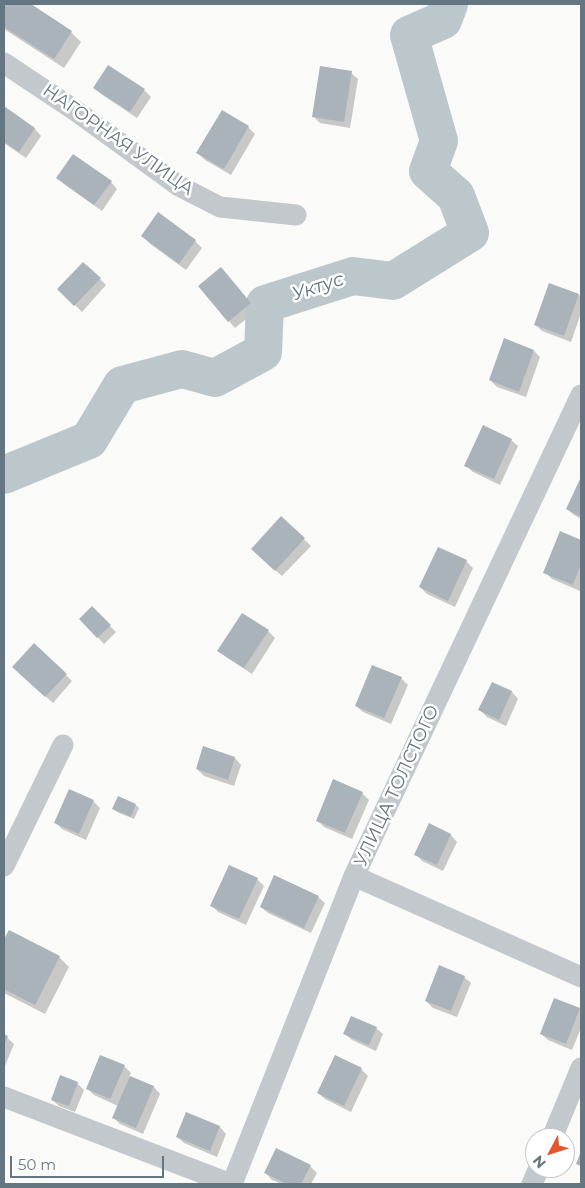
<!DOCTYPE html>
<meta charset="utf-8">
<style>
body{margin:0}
#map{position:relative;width:585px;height:1188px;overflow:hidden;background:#fafaf8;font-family:Montserrat,sans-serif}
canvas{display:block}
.frame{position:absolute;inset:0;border:5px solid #657683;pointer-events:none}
.north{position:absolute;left:525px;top:1128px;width:50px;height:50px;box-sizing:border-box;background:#fff;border:1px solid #c1c8cd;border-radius:50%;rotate:230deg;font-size:14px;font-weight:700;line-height:20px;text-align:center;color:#657683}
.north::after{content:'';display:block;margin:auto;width:18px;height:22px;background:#e4572e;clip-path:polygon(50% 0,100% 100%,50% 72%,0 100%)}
.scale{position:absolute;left:10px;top:1156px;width:154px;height:22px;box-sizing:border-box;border:2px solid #657683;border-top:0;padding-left:6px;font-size:15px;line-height:18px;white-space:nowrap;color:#657683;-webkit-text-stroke:4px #fff;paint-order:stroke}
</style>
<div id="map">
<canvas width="585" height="1188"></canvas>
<div class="frame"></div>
<div class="north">N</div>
<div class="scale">50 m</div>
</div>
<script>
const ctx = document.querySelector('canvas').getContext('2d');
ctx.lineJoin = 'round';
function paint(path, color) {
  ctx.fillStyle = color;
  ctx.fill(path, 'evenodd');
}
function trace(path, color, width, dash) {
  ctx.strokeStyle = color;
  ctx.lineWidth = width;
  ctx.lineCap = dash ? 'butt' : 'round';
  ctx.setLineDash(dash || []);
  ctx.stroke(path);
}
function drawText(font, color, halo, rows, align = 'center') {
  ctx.font = font + ' Montserrat,sans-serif';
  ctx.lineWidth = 5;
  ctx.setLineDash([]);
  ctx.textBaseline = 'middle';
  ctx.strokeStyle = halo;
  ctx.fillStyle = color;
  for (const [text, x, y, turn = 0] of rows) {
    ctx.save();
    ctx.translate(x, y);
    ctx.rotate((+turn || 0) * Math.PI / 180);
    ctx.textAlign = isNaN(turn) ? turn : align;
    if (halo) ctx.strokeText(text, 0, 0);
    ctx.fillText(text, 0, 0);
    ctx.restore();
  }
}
paint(new Path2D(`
 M4,4H29L71,32L81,42L64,68L4,29Z
 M351,73L358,79L350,128L320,123L314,117Z
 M94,88L144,90L151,97L137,118L101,94Z
 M4,108L35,129L41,136L26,158L4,143Z
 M248,127L255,134L231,175L205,160L198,153Z
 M58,178L111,182L117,189L102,211L64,184Z
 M158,214L195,241L202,248L186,270L149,243L143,236Z
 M227,276L256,311L235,328L229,321Z
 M100,279L106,285L82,312L59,289Z
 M579,295L581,297V313L571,342L542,331L535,324Z
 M534,351L540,357L526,397L497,387L490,380Z
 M511,440L518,446L500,485L473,472L466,466Z
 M581,480V519L574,515L567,509Z
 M282,518L311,546L282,576L259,556Z
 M560,533L581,541L580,591L552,579L545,572Z
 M466,561L473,568L455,607L427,594L420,587Z
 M92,608L116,632L104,644L80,619Z
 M268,631L275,638L252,674L226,657L219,650Z
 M20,674L66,675L72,681L53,703Z
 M401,678L408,685L391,724L363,712L356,706Z
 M492,684L512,692L518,699L506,726L487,717L480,710Z
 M235,758L241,765L234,786L204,776L197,769Z
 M362,793L369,800L352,839L324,827L317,820Z
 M93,801L100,808L86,840L62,829L56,823Z
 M136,805L139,808L134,819L117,812L114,809Z
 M429,825L451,835L457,842L443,871L422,861L416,854Z
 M229,866L257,879L264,886L246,925L218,912L211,905Z
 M318,897L325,903L311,933L268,913L261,907Z
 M9,931L59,957L69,967L45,1014L4,993V942Z
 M464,977L471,983L457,1017L433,1008L426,1001Z
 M579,1009L581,1011V1028L572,1050L548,1040L541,1034Z
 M376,1028L383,1034L376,1051L352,1040L345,1034Z
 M4,1035L14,1044L5,1066H4Z
 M124,1066L131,1073L129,1077L154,1087L160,1094L143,1134L120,1124L113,1117L118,1106L94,1095L87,1088Z
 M361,1069L368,1076L351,1112L325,1099L318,1093Z
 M77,1083L84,1090L75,1112L59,1106L52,1100Z
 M187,1114L220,1127L226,1134L217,1157L184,1143L177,1137Z
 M310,1166L317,1173L311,1184H282L272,1180L266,1173Z`), '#0003');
trace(new Path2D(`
 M4,475L89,440L122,385L182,369L215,378L263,352L265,304L353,276L393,281L470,233L456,196L428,171L439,141L409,35L443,20L449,4`), '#bbc7cb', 38);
paint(new Path2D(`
 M4,4H31L72,31L54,59L4,27Z
 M108,65L145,89L130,112L93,88Z
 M320,66L352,71L344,122L312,117Z
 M4,106L35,128L19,152L4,142Z
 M222,110L249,126L224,169L196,153Z
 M73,154L112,181L94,205L56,178Z
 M158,212L196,240L179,264L141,236Z
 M83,262L101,278L74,306L57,289Z
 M221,267L251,303L228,322L198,286Z
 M549,283L579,294L564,336L534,325Z
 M504,338L534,350L519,392L489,380Z
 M483,425L512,439L494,479L464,466Z
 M581,477V517L566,509Z
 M281,516L305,538L275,571L251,549Z
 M560,531L581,540V564L573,585L543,573Z
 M438,547L467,560L448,601L419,587Z
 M92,606L111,625L97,638L79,619Z
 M242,613L269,630L244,668L217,651Z
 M34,643L67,674L45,697L12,667Z
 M372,665L402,677L384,718L355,706Z
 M492,682L512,691L499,720L478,710Z
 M203,746L235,757L228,780L196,769Z
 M333,779L363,792L345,833L316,821Z
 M69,789L94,800L79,834L54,823Z
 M118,796L136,804L131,817L112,809Z
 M429,823L451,834L437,865L414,855Z
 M229,865L258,878L239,919L210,906Z
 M274,875L319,896L304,928L260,907Z
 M9,930L60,956L35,1005L4,989V939Z
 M439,965L465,976L451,1011L425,1001Z
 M554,998L580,1008L566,1044L540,1034Z
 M351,1016L377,1027L369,1045L343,1034Z
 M4,1034L8,1036L4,1046Z
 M100,1055L125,1065L110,1099L86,1089Z
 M335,1055L362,1068L344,1106L317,1093Z
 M60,1075L78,1082L69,1106L51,1100Z
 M130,1076L154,1086L136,1128L112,1118Z
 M186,1112L220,1126L210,1151L176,1137Z
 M276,1148L311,1165L301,1184H287L264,1173Z
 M581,1151V1166L576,1164Z`), '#aab3b9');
trace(new Path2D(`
 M4,63L76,111L179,186L220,207L296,215
 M4,866L63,745
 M354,876L581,977
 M4,1097L231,1184
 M552,1138L581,1068
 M232,1184L354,876L581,395
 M532,1184L539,1168`), '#c3c8cc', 21);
drawText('18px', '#657683', '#fff', [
 ["НАГОРНАЯ УЛИЦА",118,140,35],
 ["УЛИЦА ТОЛСТОГО",397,786,-65]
]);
drawText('italic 19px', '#60757c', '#fff', [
 ["Уктус",318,287,-18]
]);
</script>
